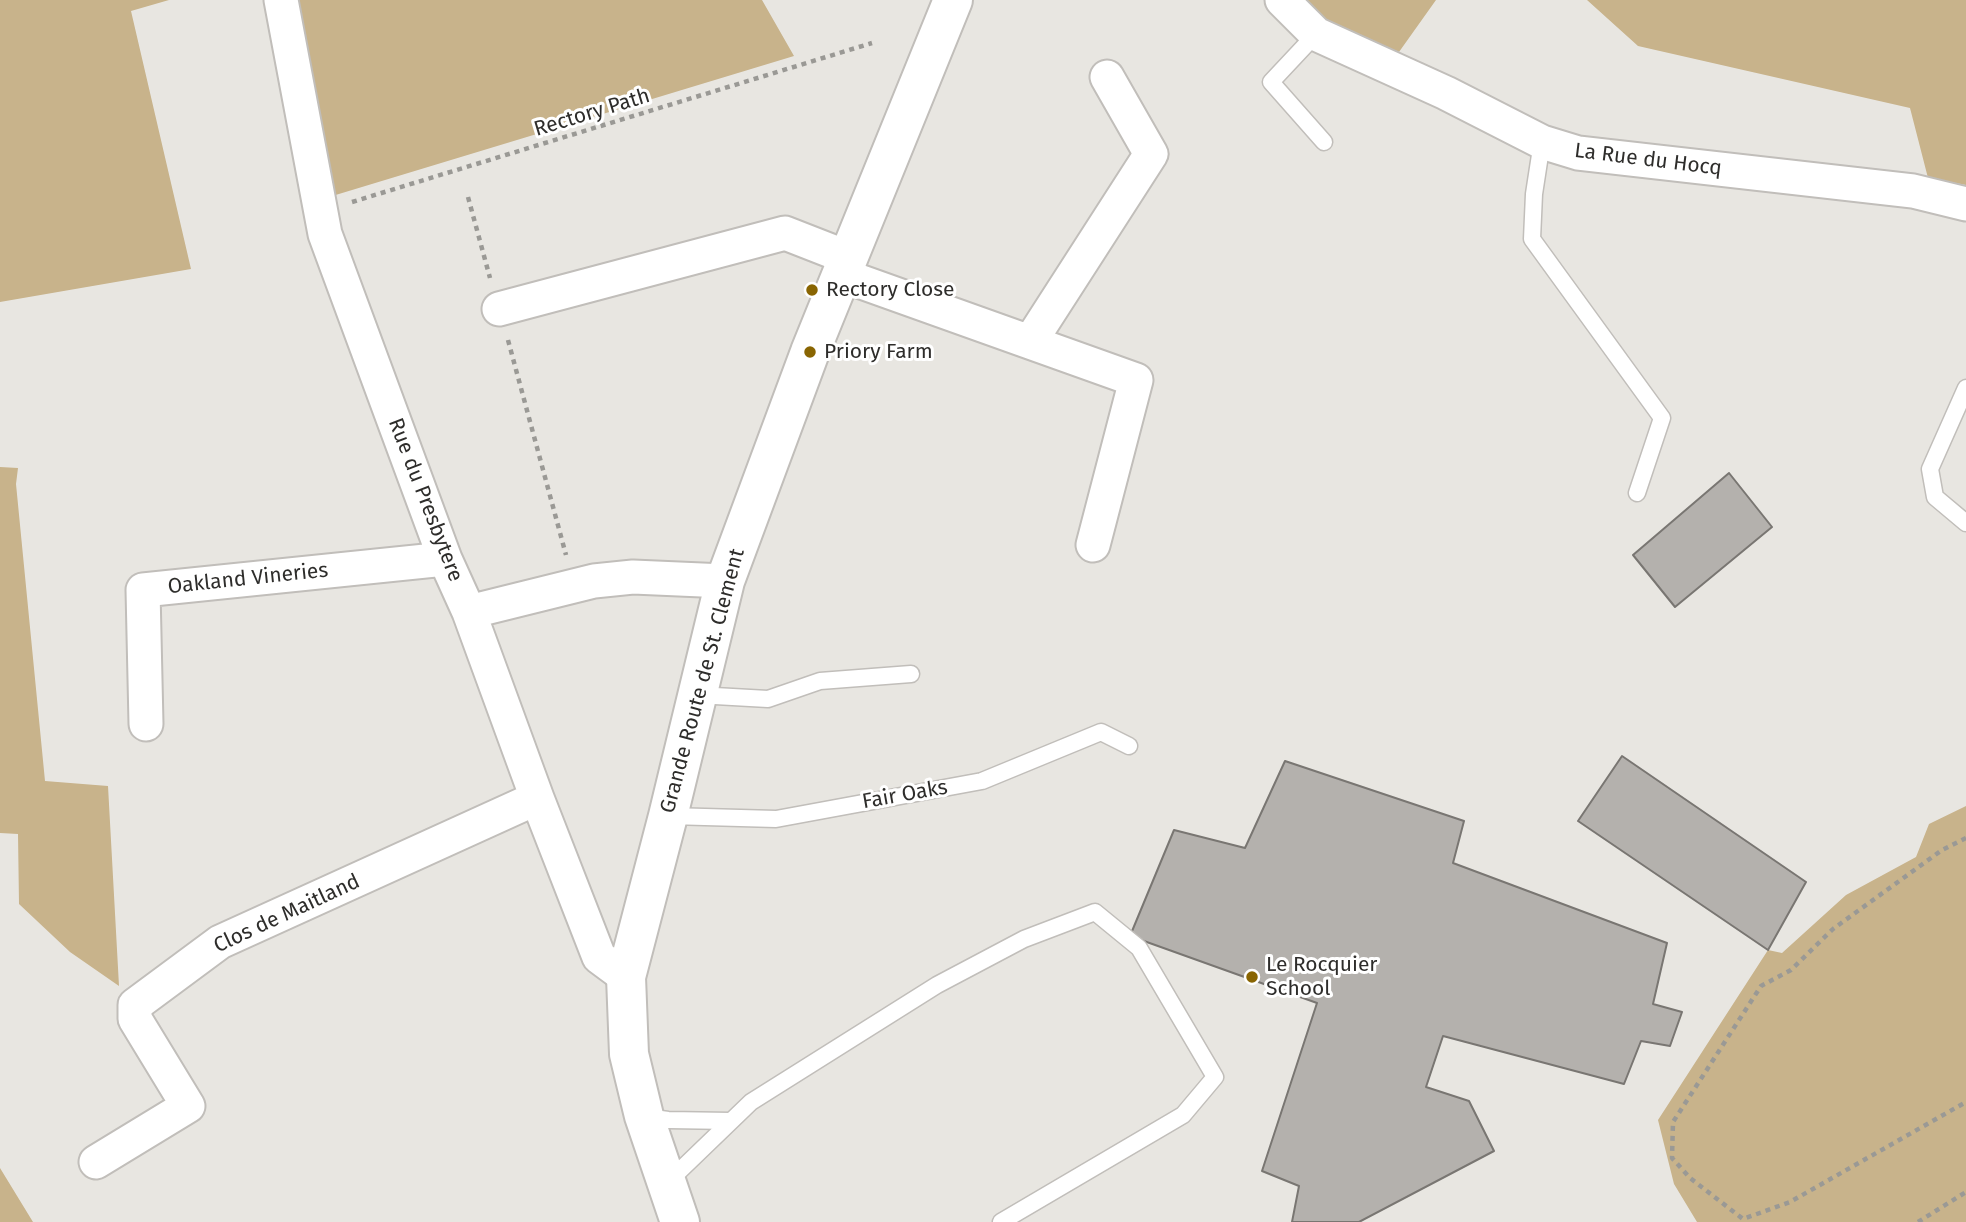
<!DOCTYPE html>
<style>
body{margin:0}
canvas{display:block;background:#e8e6e1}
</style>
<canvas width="1966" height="1222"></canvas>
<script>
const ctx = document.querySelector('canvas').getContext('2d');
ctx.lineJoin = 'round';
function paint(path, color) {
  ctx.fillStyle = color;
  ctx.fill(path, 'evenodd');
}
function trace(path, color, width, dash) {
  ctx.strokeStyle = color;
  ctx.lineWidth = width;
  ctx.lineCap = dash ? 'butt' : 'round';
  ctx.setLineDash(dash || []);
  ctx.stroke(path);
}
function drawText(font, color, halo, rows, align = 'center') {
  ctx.font = font + ' "Fira Sans",sans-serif';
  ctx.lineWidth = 6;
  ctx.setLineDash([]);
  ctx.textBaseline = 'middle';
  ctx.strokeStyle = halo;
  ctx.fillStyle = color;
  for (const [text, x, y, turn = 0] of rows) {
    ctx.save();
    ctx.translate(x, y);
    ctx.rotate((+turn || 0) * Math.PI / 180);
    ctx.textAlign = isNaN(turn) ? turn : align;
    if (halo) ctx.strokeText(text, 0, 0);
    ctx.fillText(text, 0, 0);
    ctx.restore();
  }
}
paint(new Path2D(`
 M0,0H169L131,11L191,269L0,302Z
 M294,0H762L794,56L329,197Z
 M1304,0H1436L1399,52L1323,19Z
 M1587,0H1966V185L1928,178L1910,108L1638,46Z
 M0,467L18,468L16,484L45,781L108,786L119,986L70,952L19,904L18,834L0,833Z
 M1966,806V1222H1697L1674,1184L1658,1120L1768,950L1782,953L1846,895L1916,857L1929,824Z
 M0,1168L33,1222H0Z`), '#c8b38b');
const building = new Path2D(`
 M1729,473L1772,527L1675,607L1633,555Z
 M1622,756L1806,882L1768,950L1578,821Z
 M1285,761L1464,821L1453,863L1667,943L1653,1004L1682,1012L1670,1046L1641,1041L1624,1084L1443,1036L1426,1087L1469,1101L1494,1151L1359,1222H1292L1299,1186L1262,1171L1317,1003L1130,936L1174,830L1245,848Z`);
paint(building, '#b4b1ad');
trace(building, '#797672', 2);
const lane = new Path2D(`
 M1316,34L1271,82L1324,142
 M1542,142L1534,194L1532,239L1662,418L1637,493
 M1966,388L1930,469L1935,497L1966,523
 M697,695L768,699L820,681L911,674
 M669,816L776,819L982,781L1101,732L1129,746
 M646,1117L668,1120L731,1121
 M669,1181L751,1102L937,985L1024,939L1095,912L1139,948L1215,1077L1183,1115L1001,1222`);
const street = new Path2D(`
 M281,0L325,234L445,559L469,612L537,798L599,957L626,977
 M1282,0L1316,34L1446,93L1542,142L1578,153L1913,191L1966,204
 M842,275L1136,380L1093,545
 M499,309L785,233L849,258
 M1030,342L1151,154L1107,77
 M469,612L594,581L633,577L725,581
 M146,724L143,590L445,559
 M96,1162L188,1106L135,1019V1005L220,942L537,798`);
const primary = new Path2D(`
 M680,1222L644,1116L629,1054L626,977L668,816L725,581L810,352L953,0`);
trace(lane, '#c1beba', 19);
trace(street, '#c1beba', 37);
trace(primary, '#c1beba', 42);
trace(new Path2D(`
 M468,197L490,278
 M352,202L872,43
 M508,340L566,555
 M1966,838L1942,850L1833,929L1791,970L1761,986L1673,1122L1672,1158L1690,1178L1743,1219L1790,1202L1966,1102
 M1918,1222L1966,1192`), '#9a9995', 4.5, [5, 5]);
trace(lane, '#fff', 16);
trace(street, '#fff', 33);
trace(primary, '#fff', 38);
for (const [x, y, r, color] of [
 [812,290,7,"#896502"],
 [810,352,7,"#896502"],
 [1252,977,7,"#896502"]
]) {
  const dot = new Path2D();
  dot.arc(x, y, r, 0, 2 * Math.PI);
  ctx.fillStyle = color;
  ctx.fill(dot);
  trace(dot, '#fff', 2.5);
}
drawText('21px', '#2e2d2b', '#fff', [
 ["Rectory Path",592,113,-17],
 ["La Rue du Hocq",1648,160,7],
 ["Rue du Presbytere",425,500,69],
 ["Oakland Vineries",248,579,-6],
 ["Grande Route de St. Clement",703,681,-75],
 ["Fair Oaks",905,795,-10],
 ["Clos de Maitland",287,914,-25]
]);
drawText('21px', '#2e2d2b', '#fff', [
 ["Rectory Close",826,290],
 ["Priory Farm",824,352],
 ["Le Rocquier",1266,965],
 ["School",1266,989]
], 'left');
</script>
